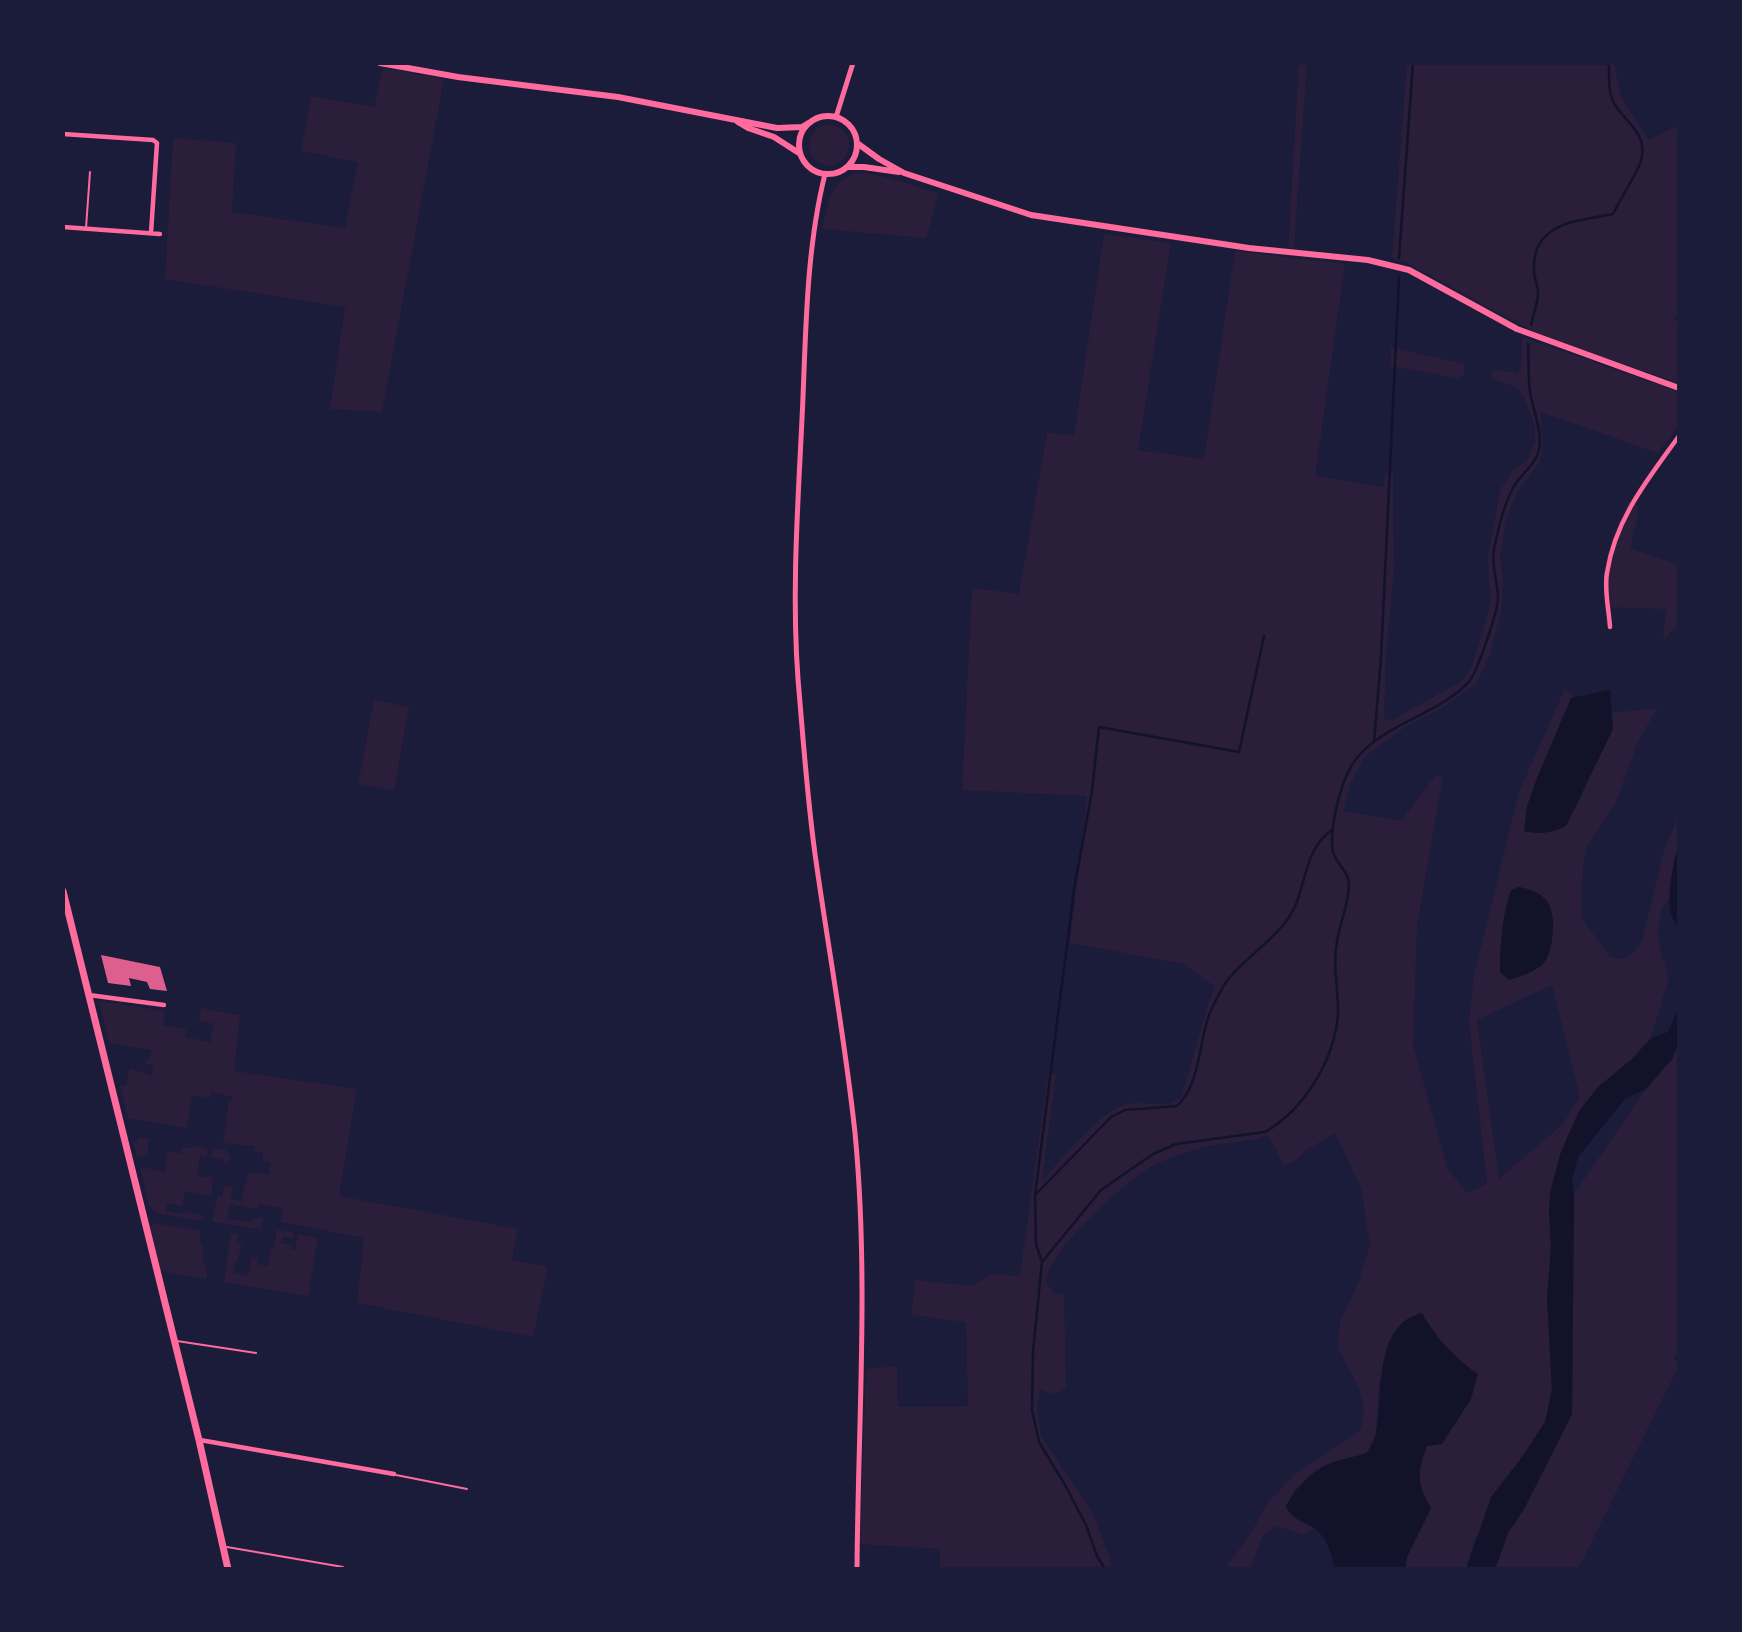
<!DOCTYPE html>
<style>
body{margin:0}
#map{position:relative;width:1742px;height:1632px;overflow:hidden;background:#1b1b3a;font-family:Georgia,serif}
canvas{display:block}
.frame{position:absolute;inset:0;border:65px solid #1b1b3a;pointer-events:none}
</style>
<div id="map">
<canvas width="1742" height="1632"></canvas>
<div class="frame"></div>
</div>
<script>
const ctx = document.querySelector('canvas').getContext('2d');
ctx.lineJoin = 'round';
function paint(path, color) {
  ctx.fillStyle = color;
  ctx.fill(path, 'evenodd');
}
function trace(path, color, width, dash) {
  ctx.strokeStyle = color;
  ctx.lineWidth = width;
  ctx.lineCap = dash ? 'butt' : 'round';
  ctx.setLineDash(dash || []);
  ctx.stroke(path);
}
paint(new Path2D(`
 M1299,63H1307L1294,248H1288Z
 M1407,63H1615C1617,101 1631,110 1648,140L1679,125V313L1673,319L1679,324V383L1577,349L1536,333L1405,262L1392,258Z
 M383,68L444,79L382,412L330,409L345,307L165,279L173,138L236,143L232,212L345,228L358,162L301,151L311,96L374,107Z
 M809 145a20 20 0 1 1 40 0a20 20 0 1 1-40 0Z
 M865,173L882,176L938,193C933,208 932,224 926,238L822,229C829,201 831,174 865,173Z
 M1104,234L1171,243L1138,450L1204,459L1235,251L1345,264L1315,476L1383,487L1385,475L1393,472L1394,569L1386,655L1384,719L1392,720L1462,681L1471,667L1490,607L1488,557L1500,490L1514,469L1528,459L1535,441V428L1527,403L1517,387L1490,378L1493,369L1517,373L1521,368L1522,337L1679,392V425L1658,453L1541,412L1542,452L1538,464L1517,492L1505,523L1500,556L1503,581L1501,611L1490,654L1476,684L1438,710L1408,725L1364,757L1350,785L1343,811L1401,821L1435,776H1443L1417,926L1413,1046L1448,1169L1467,1193L1487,1184L1469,1023L1474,975L1519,792L1565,688L1574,698L1571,699L1563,718L1575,810L1590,775L1613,729L1611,713L1658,708L1638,741L1616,802L1588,844L1583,864L1581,917L1610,957L1624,959L1637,949L1642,940L1663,854L1679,814V848L1674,858L1671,895L1662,908L1658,928L1659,944L1669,979L1650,1039L1632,1059L1598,1087L1579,1111L1561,1152L1550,1193L1551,1247L1547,1298L1552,1390L1545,1422L1522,1457L1474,1542L1466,1569H1405L1407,1557L1431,1508C1416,1482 1417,1473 1427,1445L1432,1443L1464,1364L1434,1335L1421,1313L1379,1382L1376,1435L1367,1453L1334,1462L1296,1489L1286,1506C1292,1519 1302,1522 1314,1528L1304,1535L1276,1526L1262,1537L1250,1569H1225L1251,1533L1268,1502L1297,1472L1361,1430L1364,1407L1359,1388L1338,1348L1340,1322L1358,1283L1370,1246L1361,1188L1335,1133L1305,1151L1295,1161L1284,1165L1268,1135C1253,1141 1241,1141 1226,1143C1210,1145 1193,1150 1178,1155C1167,1159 1153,1165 1144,1171C1116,1192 1049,1249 1046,1283L1054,1293L1064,1294L1066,1387L1054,1395L1040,1389L1037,1407L1041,1436L1091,1510L1110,1558L1112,1569H940V1549L860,1544L866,1369L897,1366L898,1407L968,1406L966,1322L911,1315L915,1280L972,1286L992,1274L1020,1276L1048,1074H1056L1042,1181C1061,1160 1100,1110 1128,1104C1146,1100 1165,1111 1181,1098L1208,1004L1215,987L1184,964L1070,943L1087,796L962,790L972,588L1019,594L1047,432L1074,436ZM1552,985L1580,1096L1563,1124L1499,1179L1477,1020Z
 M1391,347L1464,364V375L1457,378L1390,366Z
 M1629,501L1638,506C1639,521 1631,534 1631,549L1679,565V623L1663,641L1666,609L1605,607C1599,569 1612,534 1629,501Z
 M374,700L409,707L394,790L358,784Z
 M99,1001L165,1011L163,1025L186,1029L185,1037L210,1042L214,1024L199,1021L201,1008L240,1015L234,1071L357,1089L339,1196L518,1229L512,1260L548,1267L533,1337L357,1303L364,1238L281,1222L282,1208L259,1204L258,1209L230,1204L227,1219L249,1222L255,1218H263L261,1230L212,1222L217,1197H222L224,1185L233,1187L231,1199L241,1201L248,1173L269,1174L271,1163L262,1161L263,1153L255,1152V1146L223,1143L229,1101H232V1097L212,1092L210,1098L192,1095L187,1128L128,1118L120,1086H126L130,1068L152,1076L153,1065L146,1064V1059H150L151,1050L109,1043Z
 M1679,1043V1350L1674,1358L1679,1363V1366L1578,1569H1495L1508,1533L1524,1509L1572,1414L1574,1194L1646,1089L1672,1059Z
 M140,1137L149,1139L147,1156L137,1157L133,1143Z
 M193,1145L207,1148V1157L200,1156L197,1174L200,1177L210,1176L213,1179L211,1196L185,1191L182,1206L167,1203L166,1211L183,1214L184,1211L204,1216L203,1221L156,1213L149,1206L140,1167L165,1172L168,1151L181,1154L182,1147L193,1148Z
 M214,1149L226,1150L231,1158L224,1166L223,1159L210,1157Z
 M153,1223L199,1230L201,1244L203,1247C200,1263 209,1266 207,1279L160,1271L150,1228Z
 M277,1230L294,1233L293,1238L282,1237L281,1243L291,1245V1249L295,1250L298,1234L318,1238L308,1296L224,1282L231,1233L238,1234L237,1242H241C241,1257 234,1262 233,1273L248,1276L252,1257L257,1258V1264L268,1266L271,1249H274Z`), '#2a1e3b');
paint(new Path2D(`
 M1610,690L1613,729L1566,826C1553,833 1539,835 1524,831L1527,806L1537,778L1571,698Z
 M1679,848V930C1677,924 1673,920 1671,915C1667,899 1672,862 1679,848Z
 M1519,887C1529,889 1540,892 1547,901C1557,914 1554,952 1543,964C1533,973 1521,976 1509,980L1500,972C1500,945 1502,915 1511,890Z
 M1679,994V1043L1672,1059L1646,1089L1625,1099L1578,1157L1572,1180L1574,1194L1572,1414L1524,1509L1508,1533L1495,1569H1466L1491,1497L1522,1457L1545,1422L1552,1390L1547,1298L1551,1247L1549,1214L1550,1193L1561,1152L1579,1111L1598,1087L1632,1059L1650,1039L1668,1032L1677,1012Z
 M1422,1313C1436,1338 1454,1358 1478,1374L1471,1399L1442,1444L1427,1446C1417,1473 1416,1482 1431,1508L1407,1557L1405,1569H1334C1333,1554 1326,1536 1313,1527C1302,1520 1292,1520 1286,1506C1296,1488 1313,1468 1334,1462C1345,1458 1356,1457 1367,1453C1370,1447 1375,1440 1376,1433C1384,1396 1372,1325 1422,1313Z`), '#12122b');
trace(new Path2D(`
 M1399,258L1413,63
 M1531,325C1533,315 1538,303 1538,293C1538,285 1534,278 1534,271C1531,222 1578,221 1613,214C1619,201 1638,172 1641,161C1648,133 1628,125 1615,105C1608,95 1609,76 1609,63
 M1374,742L1381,658L1399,277
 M1035,1195L1074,890L1092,791L1099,727L1239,752L1264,636
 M1042,1262L1036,1244L1035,1195L1111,1117L1125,1110L1177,1106C1202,1082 1198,1040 1211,1010C1216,1000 1222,986 1230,977C1247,957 1271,942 1287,920C1308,892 1301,851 1332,830
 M1105,1569L1097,1556L1086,1525L1065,1485L1039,1442L1032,1410L1033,1352L1042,1262L1101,1190L1153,1154L1176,1144L1265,1132C1305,1109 1334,1060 1338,1015C1339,991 1332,966 1337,941C1340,922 1349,904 1349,884C1349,872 1336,863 1333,852C1329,833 1338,797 1345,779C1365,726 1430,721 1467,684C1477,675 1499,608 1498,596C1497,580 1491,564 1494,549C1498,529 1503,506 1513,488C1519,476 1533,467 1538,454C1544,435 1533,410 1530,392C1528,376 1529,360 1528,344`), '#12122b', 2.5);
paint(new Path2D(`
 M101,955L160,967L167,991L150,989L147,982L129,978L131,986L108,983Z`), '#dd5f8e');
trace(new Path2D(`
 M86,228L90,172
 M177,1341L256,1353
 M396,1475L467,1489
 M227,1547L343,1567`), '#ff6b9d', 2);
trace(new Path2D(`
 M63,134L153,140L157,143L151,233
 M63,227L160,234
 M1610,627C1609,610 1604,590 1607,573C1615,519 1648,479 1679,436
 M89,995L164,1005
 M200,1440L394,1474`), '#ff6b9d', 4.5);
trace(new Path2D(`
 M836,117L853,63
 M825,174C807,246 806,323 803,397C799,491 791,585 798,679C803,737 807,796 815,854C828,947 845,1039 855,1133C869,1278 858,1424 857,1569`), '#ff6b9d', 5);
trace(new Path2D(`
 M380,63L458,77L618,97L777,128L802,127L812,121
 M799 145a29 29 0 1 1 58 0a29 29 0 1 1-58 0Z
 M738,122L748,128L774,137L799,153
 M857,143L879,159L904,173L1031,215L1249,248L1368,260L1409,270L1517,329L1679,388
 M847,167H864L899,172`), '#ff6b9d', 6);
trace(new Path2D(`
 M63,891L199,1440L228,1569`), '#ff6b9d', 7);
</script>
